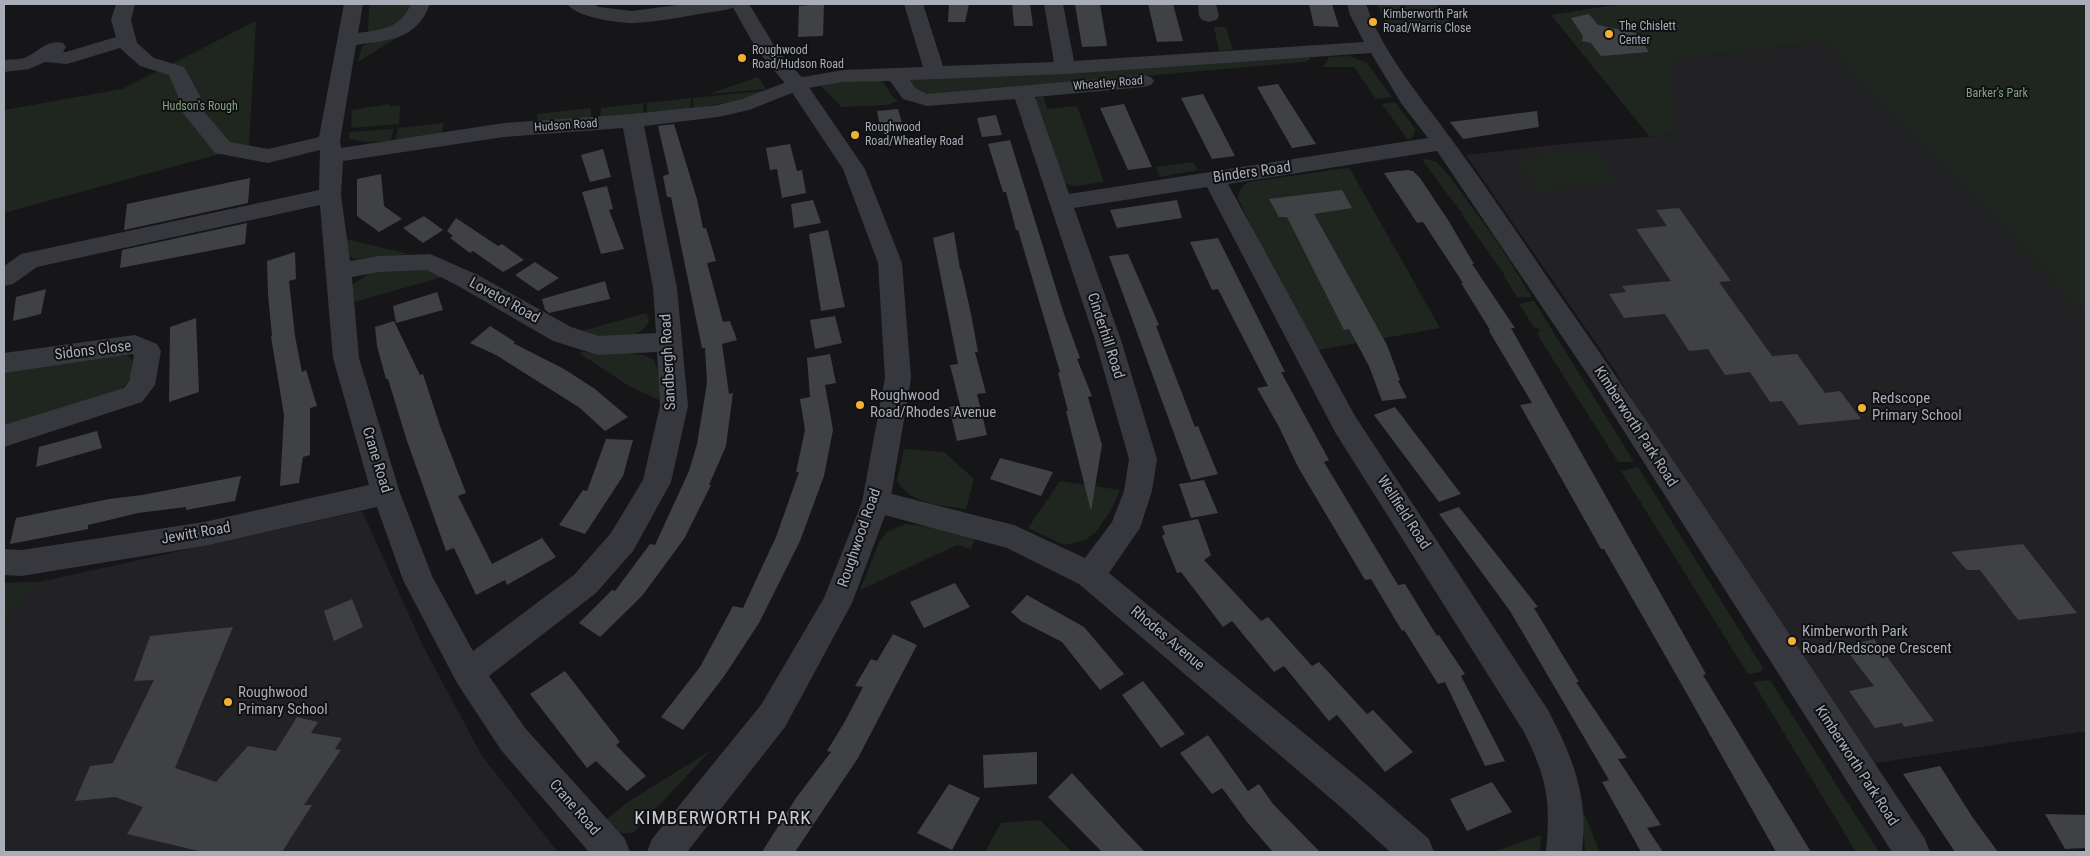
<!DOCTYPE html>
<style>
body{margin:0}
#map{position:relative;width:2090px;height:856px;overflow:hidden;background:#161618;font-family:"Roboto Condensed",sans-serif}
canvas{display:block}
.frame{position:absolute;inset:0;border:5px solid #a8adb8;pointer-events:none}
</style>
<div id="map">
<canvas width="2090" height="856"></canvas>
<div class="frame"></div>
</div>
<script>
const ctx = document.querySelector('canvas').getContext('2d');
ctx.lineJoin = 'round';
function paint(path, color) {
  ctx.fillStyle = color;
  ctx.fill(path, 'evenodd');
}
function trace(path, color, width, dash) {
  ctx.strokeStyle = color;
  ctx.lineWidth = width;
  ctx.lineCap = dash ? 'butt' : 'round';
  ctx.setLineDash(dash || []);
  ctx.stroke(path);
}
function drawText(font, color, halo, rows, align = 'center') {
  ctx.font = font + ' "Roboto Condensed",sans-serif';
  ctx.lineWidth = 4;
  ctx.setLineDash([]);
  ctx.textBaseline = 'middle';
  ctx.strokeStyle = halo;
  ctx.fillStyle = color;
  for (const [text, x, y, turn = 0] of rows) {
    ctx.save();
    ctx.translate(x, y);
    ctx.rotate((+turn || 0) * Math.PI / 180);
    ctx.textAlign = isNaN(turn) ? turn : align;
    if (halo) ctx.strokeText(text, 0, 0);
    ctx.fillText(text, 0, 0);
    ctx.restore();
  }
}
paint(new Path2D(`
 M1823,42L2086,315V731L1869,764L1657,444L1616,372L1466,155L1572,143L1673,135L1672,60Z
 M362,511L424,648L482,756L558,852H4V583L39,582Z`), '#222225');
paint(new Path2D(`
 M369,4H414C409,27 388,28 368,32Z
 M1378,4H1437L1452,24L1390,31L1383,20H1388L1387,16H1382Z
 M1620,4H2086V315L1823,42L1672,60L1674,135L1650,137L1551,15Z
 M256,21L249,146L4,213V110L122,89Z
 M1214,27H1226L1233,50L1219,51Z
 M406,32L358,62L362,46Z
 M1308,56L1311,59L1304,62L927,95L914,90L910,82L912,77Z
 M1350,56L1367,63L1392,97L1376,99L1354,67H1323L1329,57Z
 M758,77L766,89L709,94Z
 M879,80C889,85 888,95 898,101L887,105L841,107L821,86L831,82Z
 M761,91L762,93L732,102L693,108V98Z
 M1043,95L1047,109L1077,106L1104,182L1076,186L1062,183L1034,100Z
 M691,98L690,109L647,115V103Z
 M1395,102L1416,130L1412,138L1408,140L1382,104Z
 M643,103V115L600,119L601,108Z
 M389,104L390,106H400L399,124L351,128L352,110Z
 M591,108V120L537,125V114Z
 M444,123L441,135L395,140L398,128Z
 M394,129L390,141L367,142L349,139V132Z
 M1597,151L1619,184L1537,190L1517,157Z
 M1421,158L1437,162L1450,177L1496,240L1532,297H1517L1503,274L1504,272L1501,270L1462,215L1463,213L1460,211Z
 M1193,162L1198,170L1160,177L1156,167Z
 M1347,168L1350,169L1440,328L1318,350L1259,244L1238,198C1239,189 1242,186 1249,182Z
 M346,239L409,254L356,259L348,256Z
 M380,269C399,269 427,265 443,277L354,302L352,285L370,273Z
 M1534,301L1634,462H1618L1537,334L1540,330L1533,326L1519,304Z
 M646,313L649,320C644,335 623,341 609,339C600,338 591,334 582,331Z
 M585,352C598,353 646,350 654,361C659,370 660,390 659,400L629,386L579,353Z
 M127,355L132,360C132,370 130,381 123,388C100,411 35,424 4,434V370L15,367Z
 M904,449L944,452L974,479L966,509C941,505 911,504 897,481Z
 M1638,467L1763,668L1761,672L1748,674L1621,471Z
 M1060,481L1120,490L1110,512L1096,532L1085,540L1064,545L1028,528Z
 M905,524L942,528L976,537L971,549L957,545L860,590L879,542L887,532Z
 M39,582L4,621V583Z
 M1770,680L1879,852H1856L1753,682Z
 M710,751L634,832C621,836 612,831 603,822L628,802Z
 M1582,813H1584L1600,852H1585Z
 M1040,820L1072,852H985L1001,823Z
 M1541,835L1540,852H1494Z`), '#1e261f');
paint(new Path2D(`
 M824,4L823,36L798,37L799,6Z
 M949,4H969L965,22H948Z
 M1012,4H1030L1033,26H1014Z
 M1075,4H1100L1107,45L1106,46L1082,47Z
 M1148,4H1173L1183,41L1157,42Z
 M1309,4H1332L1339,27L1314,26Z
 M1589,14L1598,25L1636,33L1649,52L1601,56L1591,43L1582,41L1583,36L1571,18Z
 M1278,84L1316,144L1292,148L1257,87Z
 M1203,94L1235,156L1212,159L1181,98Z
 M1124,104L1152,167L1128,170L1100,108Z
 M898,109L904,129L881,132L877,111Z
 M1537,111L1539,127L1463,139L1450,122Z
 M996,115L1002,135L982,137L977,118Z
 M674,124L697,199L703,228H706L716,261L707,263L723,322L730,321L737,340L722,344L729,394L733,393L726,446L709,485H711L684,539L642,596L600,637L579,623L612,590L615,591L650,544L655,545L689,471L697,444L707,383L705,348H702L671,197H667L663,176L669,174L658,126Z
 M1010,140L1063,311L1080,358L1077,359L1092,396L1088,397L1102,445L1091,511L1066,411H1068L1058,373L1060,372L1018,230H1016L1006,192H1003L988,144Z
 M790,144L797,171L802,170L806,193L782,198L777,169L770,170L766,148Z
 M603,149L611,177L590,182L581,155Z
 M1407,170L1413,171L1420,178L1448,220L1474,264H1472L1515,328H1511L1706,674L1703,675L1811,852H1776L1678,678L1604,549H1601L1520,405L1532,403L1489,331L1490,330L1461,283H1463L1423,222L1417,223L1384,173Z
 M381,174L384,206L402,219L379,232L357,216V179Z
 M250,178L248,203L124,230L127,204Z
 M607,186L613,209L609,210L624,249L601,254L582,192Z
 M1342,190L1352,208L1314,214L1387,345L1400,380L1398,381L1407,398L1382,401L1369,366L1349,329L1344,330L1287,217H1279L1269,199Z
 M813,200L821,223L794,228L791,204Z
 M1177,200L1182,218L1117,228L1110,210Z
 M1679,208L1731,281L1719,282L1772,356L1797,354L1825,393L1840,391L1861,419L1799,425L1782,401L1770,402L1750,372L1725,375L1708,349L1689,351L1665,314L1624,318L1609,294L1626,292L1622,286L1671,281L1636,229L1667,226L1656,210Z
 M424,216L443,230L423,243L403,228Z
 M456,218L498,246L502,244L524,260L503,272L473,251L470,253L450,238L453,236L447,231Z
 M247,223L245,244L120,268L122,250Z
 M828,230L845,307L821,311L809,234Z
 M954,232L960,269H961L971,314L978,352H975L986,393L977,394L987,435L957,441L949,407L960,405L950,365L958,364L933,238Z
 M1218,238L1285,372H1281L1329,460L1324,462L1398,585L1405,584L1437,636L1439,635L1465,674L1461,676L1505,761L1485,766L1445,682L1438,684L1404,630L1402,631L1371,579L1365,580L1298,467L1279,427L1257,388L1268,386L1218,289L1212,290L1190,242Z
 M295,252L296,279L289,281L295,336L302,372L306,370L317,406L310,408V455L303,457L299,483L280,486L284,415L271,337L272,336L268,295L267,261Z
 M1128,254L1159,325L1156,326L1195,427L1198,426L1218,474L1191,480L1109,256Z
 M535,262L559,278L538,291L515,275Z
 M605,281L610,299L549,313L545,310L542,299Z
 M46,289L41,314L13,321L16,297Z
 M437,292L443,310L396,323L393,306Z
 M835,316L842,343L815,349L810,320Z
 M196,318L199,392L169,402L170,327Z
 M394,321L420,375L423,374L440,426L466,493L458,496L492,564L542,538L556,557L507,585L505,580L476,595L454,548L446,551L407,441L388,379H386L377,346L375,327Z
 M490,326L515,342L513,343L564,369L595,389L628,417L605,431L580,408L496,355L470,343Z
 M830,354L836,383L825,385L833,430L824,476L800,541L759,623L725,675L683,730L661,717L700,667L733,606L743,608L776,537L799,472H796L805,430L800,399L810,397L807,358Z
 M1395,407L1461,494L1439,502L1374,415Z
 M97,431L102,448L36,467L39,447Z
 M606,439L633,440L623,476L585,534L559,525L583,490L587,491Z
 M1000,458L1053,472L1041,496L990,479Z
 M241,476L235,501L186,510V507L138,513L88,525V529L10,544L16,518L109,499L142,495Z
 M1204,480L1218,513L1191,518L1179,484Z
 M1459,507L1538,607L1534,608L1579,682H1576L1627,758L1618,759L1661,825L1647,828L1663,852H1641L1602,782L1609,780L1510,611L1439,514Z
 M1198,519L1211,555L1204,560L1261,621L1268,617L1312,666L1319,662L1367,714L1373,710L1413,752L1385,772L1337,715L1329,721L1284,666L1274,672L1232,621L1223,627L1181,572L1177,573L1162,536L1165,534L1162,526Z
 M2023,544L2077,613L2018,620L1980,570H1967L1951,552Z
 M955,583L970,607L924,628L910,602Z
 M1027,595L1084,627L1124,674L1100,690L1062,642L1021,621L1011,612Z
 M352,599L363,627L334,641L324,611Z
 M233,627L175,768L216,782L248,746L276,751L297,717L318,722L311,733L342,738L335,749L341,750L304,805H312L282,852H203L127,834L143,807L115,797L75,801L90,766L113,763L154,680L134,681L150,636Z
 M893,634L917,645L858,758L795,852H762L796,798L831,752L827,751L844,723L863,687L855,686L871,659L877,661Z
 M1874,639L1934,721L1904,727L1902,723L1875,728L1849,691L1874,686L1844,647Z
 M565,671L620,742L616,745L646,776L627,791L596,761L587,768L530,694Z
 M1143,681L1185,734L1161,748L1122,695Z
 M1208,735L1248,791L1259,784L1273,804L1320,852H1273L1247,822L1222,788L1212,794L1180,753Z
 M1037,752V784L984,788L983,755Z
 M1940,766L1973,818L1998,852H1955L1903,774Z
 M1072,773L1122,828L1145,852H1102L1048,797Z
 M1492,782L1512,812L1467,831L1450,799Z
 M949,784L980,798L952,850L917,833Z
 M2045,814L2086,815V848L2065,849Z`), '#404145');
paint(new Path2D(`
 M116,4H135L131,20L137,43L154,58L184,67L200,96L204,112L230,142L268,149L319,137L344,4H363L358,33C383,29 400,29 411,4H430C416,40 390,40 356,45L340,141L341,148L504,123L632,114L718,105L742,99L797,78L843,70L923,67L904,4H923L943,66L1054,62L1044,4H1063L1074,61L1364,42L1350,15L1347,4H1366C1381,51 1423,100 1452,140C1485,185 1516,231 1547,277C1677,462 1800,651 1925,839L1930,852H1892L1592,381L1437,151L1228,184L1355,416L1548,710C1573,758 1589,797 1582,852H1546C1551,802 1547,778 1524,732L1335,432L1207,187L1074,208L1121,340L1157,459L1152,491L1140,528L1109,573L1367,785L1429,839L1434,852H1390L1343,809L1079,584L1007,548L866,510L862,502L866,494L876,490L1014,525L1085,558L1112,522L1124,491L1129,459L1095,340L1015,99L927,106L903,99L890,81L843,82L802,89L749,110L718,117L644,126L677,288L688,406L671,482L633,551L596,593L489,676L525,728L625,839L630,852H589L501,750L457,683L403,580L377,507L204,546L22,576L4,575V549L22,550L204,522L369,485L333,358L320,205L37,267L13,284L4,286V266L21,254L319,190L320,150L268,163L215,153L183,113L178,96L169,75L140,66L120,48L67,64L45,62L29,69L4,72V60C10,59 18,60 24,58C38,53 46,39 63,43L66,47L63,52H66L116,37L111,20ZM1371,53L1401,103L1428,138L1069,194L1035,97L1144,87L1151,85L1154,81L1151,77L1144,75L927,94L915,88L910,80L1065,74ZM623,128L653,288L656,333L599,336L571,327L478,275L430,254L379,256L350,261L341,195L343,161L504,137ZM427,270L460,287L553,341L598,355L657,352L660,406L643,480L611,533L574,575L473,651L432,576L400,493L359,358L352,277L379,272Z
 M567,4H593L599,7L632,11L685,4H735L732,8L725,10C695,14 663,22 633,23C617,23 576,17 567,4Z
 M1198,4H1216L1219,16L1216,20L1209,22L1202,20L1199,16Z
 M135,335L157,344L161,351L155,385L142,402L4,447V425L124,388L129,381L134,355L132,354L4,373V353Z`), '#37383d');
paint(new Path2D(`
 M731,4H749L775,47L804,80L865,169L902,263L911,378L890,502L852,603L785,727L687,852H647L652,839L761,705L824,598L862,502L885,378L878,263L843,169L789,88L757,50Z`), '#37383d');
for (const [x, y, r, color] of [
 [1373,22,5,"#f2b134"],
 [1609,34,5,"#f2b134"],
 [742,58,5,"#f2b134"],
 [855,135,5,"#f2b134"],
 [860,405,5,"#f2b134"],
 [1862,408,5,"#f2b134"],
 [1792,641,5,"#f2b134"],
 [228,702,5,"#f2b134"]
]) {
  const dot = new Path2D();
  dot.arc(x, y, r, 0, 2 * Math.PI);
  ctx.fillStyle = color;
  ctx.fill(dot);
  trace(dot, '#111113', 2);
}
drawText('12px', '#a8adb8', '#111113', [
 ["Kimberworth Park",1383,15],
 ["Road/Warris Close",1383,29],
 ["The Chislett",1619,27],
 ["Center",1619,41],
 ["Roughwood",752,51],
 ["Road/Hudson Road",752,65],
 ["Roughwood",865,128],
 ["Road/Wheatley Road",865,142]
], 'left');
drawText('12px', '#a8adb8', '#111113', [
 ["Wheatley Road",1108,84,-5],
 ["Hudson Road",566,126,-4]
]);
drawText('12px', '#7fa381', '#111113', [
 ["Barker's Park",1997,94],
 ["Hudson's Rough",200,107]
]);
drawText('15px', '#a8adb8', '#111113', [
 ["Binders Road",1252,173,-8],
 ["Lovetot Road",504,301,29],
 ["Cinderhill Road",1105,336,72],
 ["Sidons Close",93,351,-7],
 ["Sandbergh Road",669,362,-93],
 ["Kimberworth Park Road",1635,427,57],
 ["Crane Road",376,460,73],
 ["Wellfield Road",1403,513,57],
 ["Jewitt Road",196,534,-10],
 ["Roughwood Road",860,538,-71],
 ["Rhodes Avenue",1167,639,40],
 ["Kimberworth Park Road",1856,766,57],
 ["Crane Road",574,808,49]
]);
drawText('15px', '#a8adb8', '#111113', [
 ["Roughwood",870,396],
 ["Road/Rhodes Avenue",870,413],
 ["Redscope",1872,399],
 ["Primary School",1872,416],
 ["Kimberworth Park",1802,632],
 ["Road/Redscope Crescent",1802,649],
 ["Roughwood",238,693],
 ["Primary School",238,710]
], 'left');
ctx.letterSpacing = '1px';
drawText('19px', '#c9ccd4', '#111113', [
 ["KIMBERWORTH PARK",723,819]
]);
ctx.letterSpacing = '0px';
</script>
